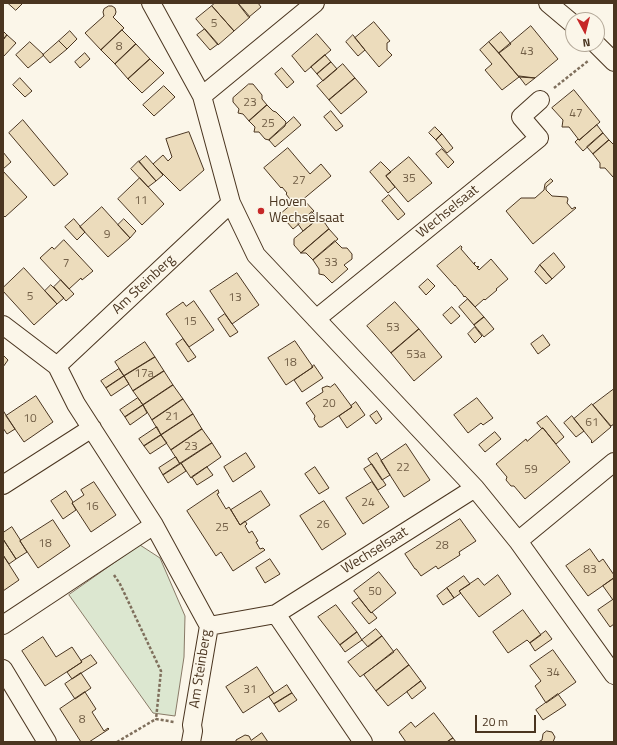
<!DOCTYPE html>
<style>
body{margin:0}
#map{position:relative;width:617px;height:745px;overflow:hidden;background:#fbf6e9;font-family:"Titillium Web",sans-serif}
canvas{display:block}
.frame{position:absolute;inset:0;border:4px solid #4a3520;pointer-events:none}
.north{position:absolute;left:565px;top:12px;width:40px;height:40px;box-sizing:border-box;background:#fbf6e9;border:1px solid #b4a999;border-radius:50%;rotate:173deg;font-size:11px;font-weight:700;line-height:16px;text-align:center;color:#4a3520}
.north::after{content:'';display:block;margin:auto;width:14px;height:18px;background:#c62828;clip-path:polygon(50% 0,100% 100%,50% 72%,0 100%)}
.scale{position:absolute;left:475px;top:715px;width:61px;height:18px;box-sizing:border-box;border:2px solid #4a3520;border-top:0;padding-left:5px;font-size:12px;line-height:14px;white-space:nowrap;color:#4a3520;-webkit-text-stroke:3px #fbf6e9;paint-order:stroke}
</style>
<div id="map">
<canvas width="617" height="745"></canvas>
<div class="frame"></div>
<div class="north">N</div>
<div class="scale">20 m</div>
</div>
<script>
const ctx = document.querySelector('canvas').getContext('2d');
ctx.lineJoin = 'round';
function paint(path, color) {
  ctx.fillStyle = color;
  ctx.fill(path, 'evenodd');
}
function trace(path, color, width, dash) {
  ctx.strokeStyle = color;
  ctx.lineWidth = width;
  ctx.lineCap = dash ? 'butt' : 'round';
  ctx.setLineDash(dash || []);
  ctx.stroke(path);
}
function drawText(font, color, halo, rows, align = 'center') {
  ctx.font = font + ' "Titillium Web",sans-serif';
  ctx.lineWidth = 3;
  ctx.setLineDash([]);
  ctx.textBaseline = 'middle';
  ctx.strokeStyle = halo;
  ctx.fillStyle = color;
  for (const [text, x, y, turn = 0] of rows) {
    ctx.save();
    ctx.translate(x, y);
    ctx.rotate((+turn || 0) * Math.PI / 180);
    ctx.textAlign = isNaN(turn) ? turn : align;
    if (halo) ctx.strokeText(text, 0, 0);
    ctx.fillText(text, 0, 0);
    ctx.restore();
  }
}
const green = new Path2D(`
 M140,545L160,558L185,616L184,657L175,716L153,713L69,595Z`);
paint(green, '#dce7d0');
trace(green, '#887966', 1);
const building = new Path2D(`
 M8,3H23L16,10Z
 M215,3H238L250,17L234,31L212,6Z
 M238,3H258L261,7L249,17Z
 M109,6H112L115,8L116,12L115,15L113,17L124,28L101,50L85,33L104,16L103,12L104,9Z
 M212,6L234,31L218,45L196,19Z
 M374,22L390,41L387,43V50L392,55L379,67L355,38Z
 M531,26L558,59L535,78L519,77L499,53Z
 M205,29L218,44L210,50L197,35Z
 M122,30L136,44L115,64L101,50Z
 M3,31L7,35L3,40Z
 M70,31L77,39L67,49L59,41Z
 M501,32L511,44L499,53L489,42Z
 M317,34L331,50L305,72L292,56Z
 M7,35L16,43L4,56L3,55V40Z
 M353,35L365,50L358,56L346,42Z
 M59,41L67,49L50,63L43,55Z
 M30,42L44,55L28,68L16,55Z
 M489,42L519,77L502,90L485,70L492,64L480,50Z
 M136,44L150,59L128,79L115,64Z
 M85,53L90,59L80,68L75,62Z
 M325,55L331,62L317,74L311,67Z
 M150,59L164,73L142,93L128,79Z
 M331,62L337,69L323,81L317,74Z
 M343,64L355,78L329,100L317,86Z
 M282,68L294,82L287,88L275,74Z
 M519,76L535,78L526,85Z
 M20,78L32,91L25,97L13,85Z
 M355,78L367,92L341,114L329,100Z
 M249,84H253L262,95V99L267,105L249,121L243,114L238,113L239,109L233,102V98Z
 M164,86L175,97L154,116L143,105Z
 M574,90L600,122L579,140L569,127H562L563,120L552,108Z
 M267,105L273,111L276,112L286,122L285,126L269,140L265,139L259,132H254L255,127L249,121Z
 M331,111L343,126L336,131L324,117Z
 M294,117L301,125L275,147L269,140Z
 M23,120L68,174L54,186L9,133Z
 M597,125L603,133L583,151L575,142L578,139L579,140Z
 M435,127L442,134L436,140L429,133Z
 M189,132L204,170L180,191L153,164L163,155L168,161L172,157L166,139Z
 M603,133L609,140L593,154L587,147Z
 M442,134L453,148L447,153L436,140Z
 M609,140L613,144L614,143V176L613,177L605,168H600V163L593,154Z
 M288,148L310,174L321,164L331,176L295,206L286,194L287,193L282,187L281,188L264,168Z
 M442,149L454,162L448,168L436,154Z
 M3,152L11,162L3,169Z
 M146,156L163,175L156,181L139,162Z
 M409,157L432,183L408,202L386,176Z
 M139,161L156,181L148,187L131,169Z
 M381,162L391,172L386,176L395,187L388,193L370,172Z
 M3,171L27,197L5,217L3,215Z
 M140,178L164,204L142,225L118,199Z
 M551,179L553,181L546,187V190L552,196L567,197L568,199L567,203L572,209L575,207L576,208L533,244L506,211L521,198H535L544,190L545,184Z
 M389,195L405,214L398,220L382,201Z
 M303,199L314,211L293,229L280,214L293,203L295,206Z
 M102,207L130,238L108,257L80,227Z
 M312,212L318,219L303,231L298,224Z
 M74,219L85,232L77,240L65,227Z
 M124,219L136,231L130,238L118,225Z
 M318,219H322L329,229L301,253L294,245V239Z
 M329,229L338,239L313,260L306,253H301Z
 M64,240L93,271L82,280L81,278L69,289L40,258L52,247L54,249Z
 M335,241L342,248H347L352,254V259L344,265L348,269L332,283L324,275L319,274V269L313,260Z
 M461,246L462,247L461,249L474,264L475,262L474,264L477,267L478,266L479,267L477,268L479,270L491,259L508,279L496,289L497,290L485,300L484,299L475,307L465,296L464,297L463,295L455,285V286L437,266Z
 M554,253L565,267L552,279L540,265Z
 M540,265L552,279L546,284L535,272Z
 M24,268L57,304L34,325L3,291V288Z
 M237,273L259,305L232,324L210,291Z
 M428,279L435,286L426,295L419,287Z
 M61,280L74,294L66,301L54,287Z
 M51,285L64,298L57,304L45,291Z
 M468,299L484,317L474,325L459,307Z
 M194,301L214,330L189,347L166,314L183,302L186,306Z
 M395,302L419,329L391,353L367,326Z
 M452,307L460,316L451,324L443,315Z
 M225,314L238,332L230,337L218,319Z
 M484,317L494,329L484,337L474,325Z
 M475,327L482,336L475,343L468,334Z
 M419,329L442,357L414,381L391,353Z
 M543,335L550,345L538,354L531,344Z
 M183,339L196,357L188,362L176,344Z
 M295,341L313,367L286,385L268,358Z
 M145,342L155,357L124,376L115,362Z
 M3,355L8,360L3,367Z
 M155,357L164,371L133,391L124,376Z
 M314,365L323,378L302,392L294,380L313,367H312Z
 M119,369L124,376L106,388L101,381Z
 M164,371L173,385L143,405L133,391Z
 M124,376L129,384L111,396L106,388Z
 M335,384L352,407L322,427H319L314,419L315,416L306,403L323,392L322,388L327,386L330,387Z
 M173,385L183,399L152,420L143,405Z
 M614,389V424L611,426L593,405Z
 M36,396L53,422L24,442L6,416Z
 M138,398L143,405L125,417L120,410Z
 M477,398L493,418L483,425L481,423L468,433L454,415Z
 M183,399L193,414L161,435L152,420Z
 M356,402L365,415L347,428L339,416L352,407L351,406Z
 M592,404L611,427L592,443L591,442L592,441L574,419Z
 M143,405L147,413L130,425L125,417Z
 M377,411L382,419L376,424L370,416Z
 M4,412L15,429L7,434L3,428V413Z
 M193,414L202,429L171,450L161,435Z
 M547,416L564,437L556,444L543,428L542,429L537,423Z
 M572,416L584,431L576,437L564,423Z
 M157,427L161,435L144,446L139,439Z
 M543,428L570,462L525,499L514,486H511L506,480L507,477L496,464L526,439L527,441Z
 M202,429L212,443L180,464L171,450Z
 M495,432L501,439L485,452L479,445Z
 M161,435L167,443L150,454L144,446Z
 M212,443L221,457L191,478L181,463Z
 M406,444L430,480L404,497L381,461Z
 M246,453L255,467L233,482L224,467Z
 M377,453L390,475L382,480L368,459Z
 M176,457L180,464L163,475L159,468Z
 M181,463L186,471L168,483L163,475Z
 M372,464L386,485L378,490L364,469Z
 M207,467L213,475L197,485L192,477Z
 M315,467L329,488L319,494L305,474Z
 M94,482L116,515L91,532L72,503L84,495L81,490Z
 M372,482L389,507L363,524L346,498Z
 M218,490L219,493L217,494L226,509L229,507L240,525L245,521L247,524L245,526L249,533L252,531L258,541L256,542L260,549L263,548L265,550L233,571L221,552L216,556L187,511Z
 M66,491L73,502L72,503L76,510L63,519L51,501Z
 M261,491L270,505L240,525L231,510Z
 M324,501L346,534L322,550L300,516Z
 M460,519L476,541L459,552L460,555L438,569L436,566L421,576L416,569H415L405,554Z
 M53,520L70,546L38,568L20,541Z
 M12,527L21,541H20L27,552L16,559L3,539V533Z
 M3,539L16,559L9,564L3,555Z
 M590,549L599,562L603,559L614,575V578L588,596L566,566Z
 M3,555L19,580L3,591Z
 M270,559L280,574L265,583L256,568Z
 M379,572L396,593L371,613L354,591Z
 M498,575L511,594L479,617L459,591L478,578L484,585Z
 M464,576L470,584L459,591L461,593L454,598L447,588Z
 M614,578V599L613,600L603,586Z
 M447,588L454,598L443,605L437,596Z
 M359,598L371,613L372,612L377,618L369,624L352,603Z
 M614,599V624L610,627L598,610Z
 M336,605L357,632L340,645L318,617Z
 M523,610L541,635L530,643L527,640L508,653L493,632Z
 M376,629L382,636L368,647L362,640Z
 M546,631L552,639L535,651L530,643Z
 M357,632L362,640L345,652L340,645Z
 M382,636L394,652L360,677L348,662Z
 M43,637L56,657L72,647L82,662L45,686L22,651Z
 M397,649L409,665L376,691L364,675Z
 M553,650L576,682L546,703L535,686L541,681L530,666Z
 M91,655L97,663L72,679L67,672L82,662L81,661Z
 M409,665L421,681L388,706L376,691Z
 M257,667L274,693L243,713L226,687Z
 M81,673L91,688L75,699L65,684Z
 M421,681L426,688L412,699L407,692Z
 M287,685L292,693L274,704L269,697Z
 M85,692L96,709L92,712L104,731L108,728L109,729L89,742H81L60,709Z
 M292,693L297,700L279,712L274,704Z
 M558,694L566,705L543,720L536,710Z
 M434,713L453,738L447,742H406L399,732L411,722L415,727Z
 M547,731L552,732L555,737L553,742H538L542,740L543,734Z
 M262,733L268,742H236V740L245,735L249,736L251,740Z
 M453,738L456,742H447Z`);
paint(building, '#ecdcbc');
trace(building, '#4a3520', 1);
const minor = new Path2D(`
 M151,3L202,96L231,203L256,255L475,488L518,541L614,675
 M548,3L573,24
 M596,44L614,62
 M202,96L315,3
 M316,319L539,138L521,117L540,100
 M3,325L57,366L76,404L154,525L209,626L192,725L193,731L191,742
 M57,366L231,203
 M3,485L92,428
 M518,541L614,462
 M276,614L363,742
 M3,625L154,525
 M209,626L276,614L475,488
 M3,669L47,742`);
trace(minor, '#4a3520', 20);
trace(new Path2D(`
 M554,88L588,61
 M114,575L120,584L161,671L156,719L174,722
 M117,742L156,719`), '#7f6f5c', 2.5, [3, 2]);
trace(minor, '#fbf6e9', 18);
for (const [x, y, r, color] of [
 [261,211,4,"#c62828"]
]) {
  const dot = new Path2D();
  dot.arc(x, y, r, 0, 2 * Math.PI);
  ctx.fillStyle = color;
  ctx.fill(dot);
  trace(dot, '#fbf6e9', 1.5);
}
drawText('12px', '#725f47', null, [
 ["5",214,24],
 ["8",119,47],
 ["43",527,52],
 ["23",250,103],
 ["47",576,114],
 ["25",268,124],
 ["35",409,179],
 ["27",299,181],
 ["11",141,201],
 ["9",107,235],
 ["33",331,263],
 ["7",66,264],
 ["5",30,297],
 ["13",235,298],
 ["15",190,322],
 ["53",393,328],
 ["53a",416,355],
 ["18",290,363],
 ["17a",144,374],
 ["20",329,404],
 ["21",172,417],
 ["10",30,419],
 ["61",592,423],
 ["23",191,447],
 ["22",403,468],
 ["59",531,470],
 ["24",368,503],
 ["16",92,507],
 ["26",323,525],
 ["25",222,528],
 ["18",45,544],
 ["28",442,546],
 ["83",590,570],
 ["50",375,592],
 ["34",553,673],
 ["31",250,690],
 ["8",82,720]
]);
drawText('14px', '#4a3520', '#fbf6e9', [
 ["Hoven",269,203],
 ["Wechselsaat",269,219]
], 'left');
drawText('14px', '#4a3520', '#fbf6e9', [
 ["Wechselsaat",448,212,-39],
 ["Am Steinberg",144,285,-43],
 ["Wechselsaat",375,551,-32],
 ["Am Steinberg",201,669,-81]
]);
</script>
